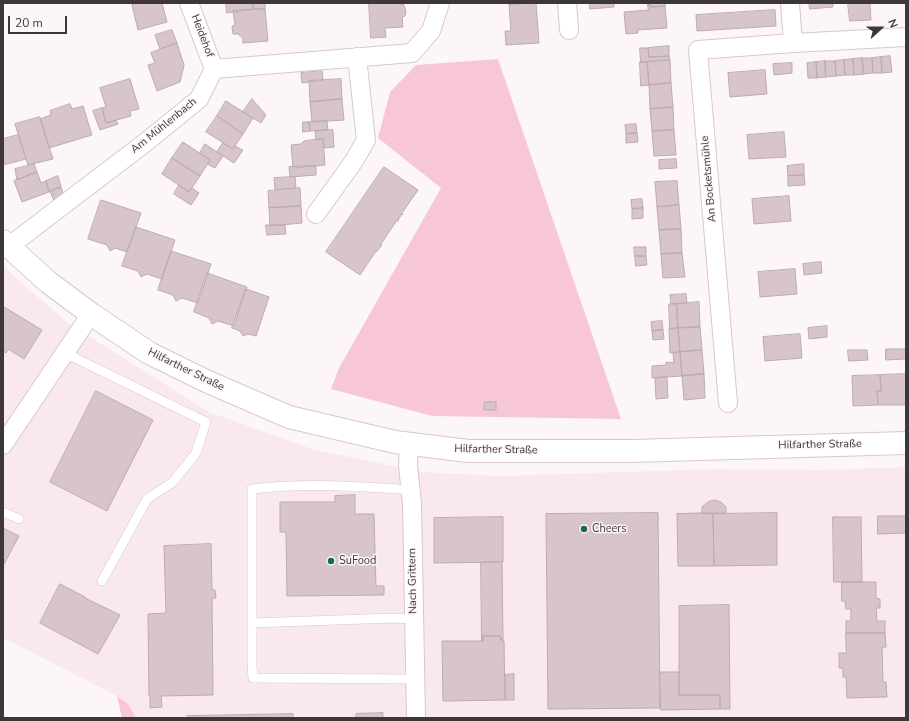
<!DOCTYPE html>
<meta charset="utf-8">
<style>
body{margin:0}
#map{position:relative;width:909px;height:721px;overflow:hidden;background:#fdf6f9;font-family:"Nunito Sans",sans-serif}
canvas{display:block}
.frame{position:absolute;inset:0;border:4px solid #3d3739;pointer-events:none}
.north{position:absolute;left:861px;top:8px;width:40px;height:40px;-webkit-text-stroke:3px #fdf6f9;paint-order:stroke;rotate:69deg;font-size:11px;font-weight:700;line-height:16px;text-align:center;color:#3d3739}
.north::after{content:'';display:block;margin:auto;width:14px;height:18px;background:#3d3739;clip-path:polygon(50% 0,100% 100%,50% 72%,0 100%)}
.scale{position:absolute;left:8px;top:16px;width:59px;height:18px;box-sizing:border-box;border:2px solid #3d3739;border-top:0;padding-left:5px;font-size:12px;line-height:14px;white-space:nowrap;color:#3d3739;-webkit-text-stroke:3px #fdf6f9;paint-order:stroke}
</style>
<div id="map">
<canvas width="909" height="721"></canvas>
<div class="frame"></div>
<div class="north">N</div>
<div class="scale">20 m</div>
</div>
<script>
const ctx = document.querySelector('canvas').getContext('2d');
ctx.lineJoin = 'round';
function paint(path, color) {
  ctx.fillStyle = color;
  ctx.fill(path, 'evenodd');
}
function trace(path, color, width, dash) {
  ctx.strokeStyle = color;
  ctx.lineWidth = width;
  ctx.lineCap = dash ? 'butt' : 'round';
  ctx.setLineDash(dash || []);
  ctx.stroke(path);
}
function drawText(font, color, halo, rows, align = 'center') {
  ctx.font = font + ' "Nunito Sans",sans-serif';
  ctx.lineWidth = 3;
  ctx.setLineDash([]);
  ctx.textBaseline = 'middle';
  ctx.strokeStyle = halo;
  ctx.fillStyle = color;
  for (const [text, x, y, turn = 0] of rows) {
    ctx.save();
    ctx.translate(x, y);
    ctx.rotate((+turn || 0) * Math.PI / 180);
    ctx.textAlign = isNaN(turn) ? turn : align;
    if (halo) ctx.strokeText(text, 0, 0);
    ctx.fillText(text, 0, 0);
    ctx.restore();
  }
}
paint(new Path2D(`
 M3,265L16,278L68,323L209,412L315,450L423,472L498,476L715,469L821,470L906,467V718H136L128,704L117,696L3,638Z`), '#f9e9ee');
paint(new Path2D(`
 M498,59L621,419L432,416L331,389L339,368L441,188L378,138L390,92L416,65Z
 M117,696L128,704L136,718H122Z`), '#f7c7d9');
const building = new Path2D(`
 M141,3H162L167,22L138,30L132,5Z
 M226,3H253V9L227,13Z
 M253,3H265V9H253Z
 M369,3H401V4L404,5L406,12L405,16L402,17L403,27L385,28L386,37L371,38Z
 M536,3L539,43L506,45L505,31H511L509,5Z
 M590,3H614V7L590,9Z
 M647,3H665V6L651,7V5H648Z
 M809,3H833V7L810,9Z
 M848,3H870L871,20L850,21Z
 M648,5H651V7L665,6L667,28L638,30V33L626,34L624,12L648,10Z
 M265,9L268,41L243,43V38L238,34H233L232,26L235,25L233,11Z
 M775,10L776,26L697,31L696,15Z
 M172,30L177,43L160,49L155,35Z
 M177,43L184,65L180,82L157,91L148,65L155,63L151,53Z
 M669,46V56L649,57L648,48Z
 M640,48H648L649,57L669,56L670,60L641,62Z
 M890,56L892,72L882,73L881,57Z
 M881,57L882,73H873L872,58Z
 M862,58L864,74L854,75L853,59Z
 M862,58H872L873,73L864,74Z
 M853,59L854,75H845L844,60Z
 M670,60L671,83L649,85L647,62Z
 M844,60L845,75L836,76L835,61Z
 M825,61L826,77L817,78L816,62Z
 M825,61H835L836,76L826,77Z
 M640,62H647L649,85L641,86Z
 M816,62L817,78H808L807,63Z
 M792,63V73L774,75L773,64Z
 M765,70L767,94L730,97L728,73Z
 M322,71L323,80L302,83L301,73Z
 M130,79L139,109L130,111L131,116L106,123L102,108L106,107L100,88Z
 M341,79L342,99L310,102L309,81Z
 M671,83L673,107L650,109L649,85Z
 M252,99L266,115L261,123L243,112Z
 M342,99L344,120L312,122L310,102Z
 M226,101L253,118L243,134L217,116Z
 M70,104L72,109L83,106L92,135L49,148L40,119L51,115L50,111Z
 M673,107L674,130L652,131L650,109Z
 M102,108L106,123L116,120L118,124L100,130L93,111Z
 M217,116L243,134L233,149L206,132Z
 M40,117L53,159L28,165L15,124Z
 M327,121L328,130L310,131L309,122Z
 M303,122H309L310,131L303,132Z
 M636,124L637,133L626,134L625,125Z
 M333,130L334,147L324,148L323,139L316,140L315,131Z
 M674,130L676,155L654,156L652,131Z
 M784,132L786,157L749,159L747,135Z
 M637,133L638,142L626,143V134Z
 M18,135L26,159L3,165V139Z
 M323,139L325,165L293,168L291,145L301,144L304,141Z
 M183,142L210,160L200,176L172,158Z
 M223,143L233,149L235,146L243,150L234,163L217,152Z
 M205,144L223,156L215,168L207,164L210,160L200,153Z
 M172,158L200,176L189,192L162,174Z
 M676,159L677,168L659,169V160Z
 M34,164L37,172L17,180L15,169Z
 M804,164V175L788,176L787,166Z
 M316,166V175L290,177L289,167Z
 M384,167L418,190L402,213L403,215L402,214L398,220L399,221L397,220L381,244L382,245L377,251H378H376L360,275L326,252Z
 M37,172L41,183L46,181L49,192L22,202L14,181Z
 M804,175L805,185L788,186V176Z
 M58,176L61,187L49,192L46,181Z
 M295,177L296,188L275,190L274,178Z
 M677,181L679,205L657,207L655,182Z
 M179,185L189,192L192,188L199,193L191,205L174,194Z
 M61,187L63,193L54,201L50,191Z
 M300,188L301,206L269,208L268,191Z
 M789,196L791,221L754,224L752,199Z
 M642,199L643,208L632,209L631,200Z
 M101,200L141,213L127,252L115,248L110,251L107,245L88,239Z
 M679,205L681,229L659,230L657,207Z
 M301,206L302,223L270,226L269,208Z
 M643,208V218L632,219V209Z
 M266,225H285L286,234L267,235Z
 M136,227L175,240L162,279L147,274L141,277L138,271L122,266Z
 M681,229L682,253L661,254L659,230Z
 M634,247H646V256H635Z
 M171,251L211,264L198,303L182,298L176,301L173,295L158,290Z
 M682,253L685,277L663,278L661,254Z
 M635,256H646L647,265L636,266Z
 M821,262L822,273L804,275L803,264Z
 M795,269L797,294L760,297L758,272Z
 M207,273L247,287L234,326L218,321L212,324L209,318L194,312Z
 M246,289L269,297L256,336L248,334L243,336L240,331L232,328Z
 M686,294L687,303L671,304L670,295Z
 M699,302L700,327L678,328L677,304Z
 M669,304H676L678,328L670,329Z
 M4,307L42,330L24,359L8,349L6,353L3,351V309Z
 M662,321L663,330L652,331L651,322Z
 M827,326V337L809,339L808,328Z
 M700,327L702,350L680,352L678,328Z
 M678,328L680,352L670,353L669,329Z
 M663,330L664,339L653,340L652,331Z
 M800,334L802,358L765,361L763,337Z
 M886,349H906V359L886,360Z
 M702,350L704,374L682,376L680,352Z
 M848,350H867L868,360L849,361Z
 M680,352L682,376L652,378V366L666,365V362L674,363L673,353Z
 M704,374L705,398L684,400L682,376Z
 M906,374V405H878L877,391H881L880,375Z
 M880,375L881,391H877L878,405L853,406L852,376Z
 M667,377L668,398L656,399L655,378Z
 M96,391L153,420L107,511L50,482Z
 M485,402H496V410H484Z
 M355,495V514H374L376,586H384V595L287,596L286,532H280V502H335V496Z
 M714,500L721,502L726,507V513H702V507L708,502Z
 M658,513L660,708L548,709L546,514Z
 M702,513L713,514L714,566H678L677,514Z
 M777,513V565L714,566L713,514Z
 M878,516H906V533L878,534Z
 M503,517V562L434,563V518Z
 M833,517H861L862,582H834Z
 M3,528L19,536L3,566Z
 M211,544L212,590H215L216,598H212L213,695L161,696L162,707L150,708V696H149L148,614L166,613L164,546Z
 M481,562H502L503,640H501L500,636H483V641H482Z
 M842,582H876V598L880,599V608H876L877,621H885V633H846V621H851V609H846L845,601H842Z
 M60,584L85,597V598L120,615L98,654L40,623Z
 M729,605L730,709H720V695H679V606Z
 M846,633H885L886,647H882L883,682H886L887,697L847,698L846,677H843V668H839V653H846Z
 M483,636H500L501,640L504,641L505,700L443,701L442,641H483Z
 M660,672H679V695H720V709L661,710Z
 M514,674V700H505V675Z
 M383,713V718H356V714Z
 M293,714V718H189L187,716Z`);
paint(building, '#d7c5cb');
trace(building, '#bcabb1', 1);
const lane = new Path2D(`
 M65,353L206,422L196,453L173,482L147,499L102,581
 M411,490C358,486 304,483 252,489V665L253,678L415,679
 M3,512L19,519
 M252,623L394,618L413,619`);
const street = new Path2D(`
 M189,3L214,69
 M567,3L569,30
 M790,3L793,43
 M316,214L354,161L366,140L357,57
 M8,247L146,142L199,99L214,69L412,53L431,31L440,3
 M728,403L698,50L793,43L906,37
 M409,444L408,465L412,504L416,718
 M3,445L91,314`);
const secondary = new Path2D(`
 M3,241L48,282L91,314L149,353L206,381L289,417L395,442L468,451H632L906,443`);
trace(lane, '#d8c7cd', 10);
trace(street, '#d8c7cd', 20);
trace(secondary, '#d8c7cd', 24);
trace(lane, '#fff', 9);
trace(street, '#fff', 18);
trace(secondary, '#fff', 22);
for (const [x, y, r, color] of [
 [584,529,4,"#1c665f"],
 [331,561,4,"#1c665f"]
]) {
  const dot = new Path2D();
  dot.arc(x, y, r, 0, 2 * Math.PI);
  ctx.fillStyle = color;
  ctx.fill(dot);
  trace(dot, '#fdf6f9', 1.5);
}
drawText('11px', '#3d3739', '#fdf6f9', [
 ["Heidehof",202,36,69],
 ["Am Mühlenbach",164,126,-39],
 ["An Bocketsmühle",709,179,-95],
 ["Hilfarther Straße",186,370,26],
 ["Hilfarther Straße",820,445,-1],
 ["Hilfarther Straße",496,450,1],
 ["Nach Grittern",413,581,-91]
]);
drawText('11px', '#3d3739', '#fdf6f9', [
 ["Cheers",592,529],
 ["SuFood",339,561]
], 'left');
</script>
